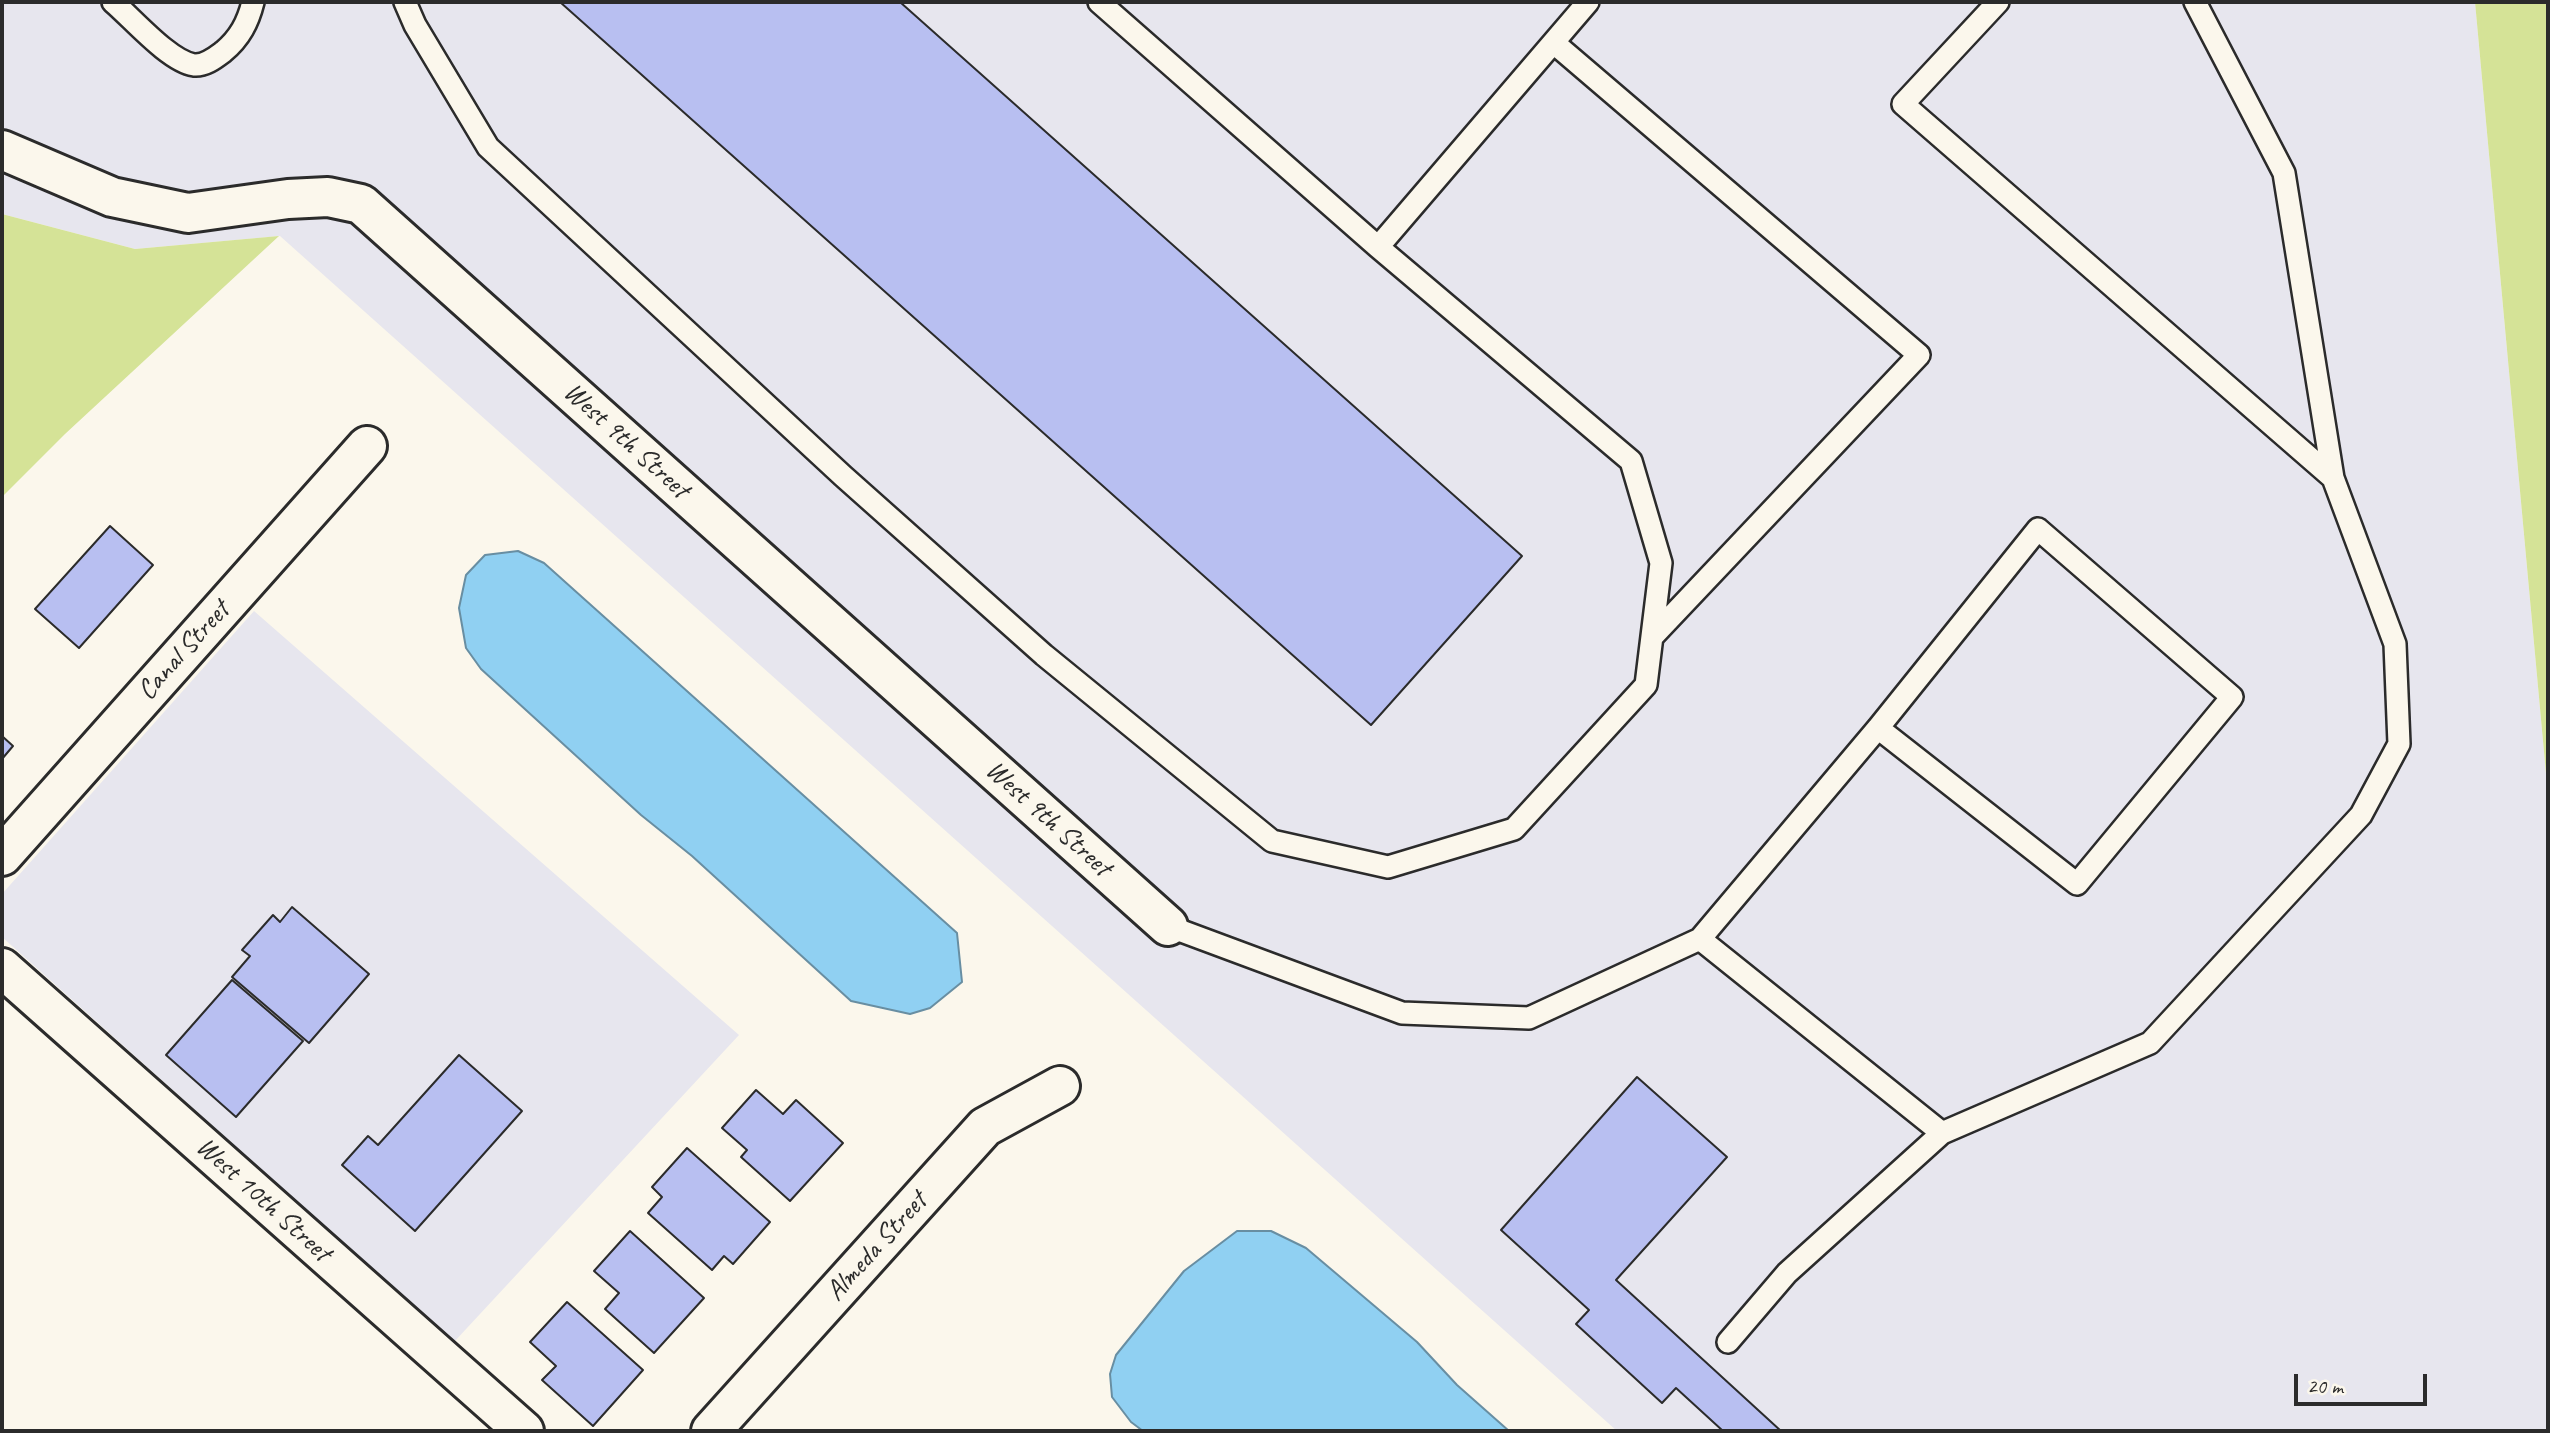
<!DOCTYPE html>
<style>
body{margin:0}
#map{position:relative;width:2550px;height:1433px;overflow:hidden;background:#fbf7ec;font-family:Caveat,sans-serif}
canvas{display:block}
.frame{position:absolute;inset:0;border:4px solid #2b2b2b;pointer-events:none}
.scale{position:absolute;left:2294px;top:1374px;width:133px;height:32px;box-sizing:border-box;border:4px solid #2b2b2b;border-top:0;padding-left:9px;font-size:21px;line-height:24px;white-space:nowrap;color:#2b2b2b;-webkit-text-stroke:5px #fbf7ec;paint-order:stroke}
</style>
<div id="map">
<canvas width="2550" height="1433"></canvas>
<div class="frame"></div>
<div class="scale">20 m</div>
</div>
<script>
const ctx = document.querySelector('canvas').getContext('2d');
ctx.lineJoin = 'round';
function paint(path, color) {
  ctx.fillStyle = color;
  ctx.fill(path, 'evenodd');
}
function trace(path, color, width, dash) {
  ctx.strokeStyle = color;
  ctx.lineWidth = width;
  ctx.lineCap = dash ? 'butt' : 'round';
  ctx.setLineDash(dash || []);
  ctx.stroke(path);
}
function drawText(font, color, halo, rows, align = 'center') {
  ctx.font = font + ' Caveat,sans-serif';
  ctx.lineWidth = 5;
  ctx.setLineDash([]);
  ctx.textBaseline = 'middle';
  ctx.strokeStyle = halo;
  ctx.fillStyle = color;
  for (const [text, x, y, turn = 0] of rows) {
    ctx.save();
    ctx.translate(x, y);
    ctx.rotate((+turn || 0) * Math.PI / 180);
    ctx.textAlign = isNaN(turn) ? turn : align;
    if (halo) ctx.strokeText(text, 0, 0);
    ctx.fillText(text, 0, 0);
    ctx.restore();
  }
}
paint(new Path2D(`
 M2,2H2475L2548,795V1431H1617L280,236L135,249L2,214Z
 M254,611L739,1035L454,1342L2,937V894Z`), '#e7e6ee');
paint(new Path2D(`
 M2475,2H2548V795Z
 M2,214L135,249L279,236L65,434L2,497Z`), '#d5e397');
const water = new Path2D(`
 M518,551L544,563L957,933L962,982L930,1008L910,1014L851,1001L692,856L641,815L481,669L466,648L459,608L466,575L485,555Z
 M1237,1231H1271L1306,1248L1417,1342L1457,1385L1509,1431H1143L1131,1422L1112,1397L1110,1374L1116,1355L1184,1271Z`);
paint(water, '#90d0f2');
trace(water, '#688ea2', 2);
const building = new Path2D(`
 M560,2H900L1522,556L1371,725Z
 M110,526L153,565L79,648L35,609Z
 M2,736L13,746L2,759Z
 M292,907L369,974L309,1043L232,977L250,956L242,950L273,915L280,922Z
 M232,980L303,1041L236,1117L166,1055Z
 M459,1055L522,1111L415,1231L342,1165L368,1136L378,1145Z
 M1637,1077L1727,1157L1616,1280L1781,1431H1723L1676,1388L1662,1403L1576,1324L1589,1310L1501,1230Z
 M756,1090L783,1114L796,1100L843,1143L790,1201L741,1157L747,1150L722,1128Z
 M687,1148L770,1222L733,1264L724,1256L712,1270L648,1213L662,1197L652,1187Z
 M630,1231L704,1298L654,1353L605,1309L619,1293L594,1271Z
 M567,1302L643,1370L593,1426L542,1380L556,1366L530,1342Z`);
paint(building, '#b8bff1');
trace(building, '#2b2b2b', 2);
const lane = new Path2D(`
 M113,2C133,19 169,61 194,65C205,66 215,58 223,52C240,38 248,22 253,2
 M405,2L415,25L488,147L843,476L1044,655L1272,841L1388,867L1514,829L1646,685L1661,563L1631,461L1378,247L1099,2
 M2195,2L2284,173L2333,478
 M1554,43L1919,355L1653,636
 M1378,247L1588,2
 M1168,926L1402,1013L1529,1018L1700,939L1878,728L2038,529L2232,697L2077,884L1878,728
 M1700,939L1942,1133
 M1728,1342L1787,1273L1942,1133L2150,1043L2361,815L2399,744L2395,644L2333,478L1903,104L1998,2`);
const street = new Path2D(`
 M2,150L112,197L188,213L288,199L328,197L361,204L1168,926
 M2,856L367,446
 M2,968L524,1431
 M711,1431L985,1127L1060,1086`);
trace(lane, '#2b2b2b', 26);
trace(street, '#2b2b2b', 44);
trace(lane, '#fbf7ec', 21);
trace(street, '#fbf7ec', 38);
drawText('28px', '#2b2b2b', '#fbf7ec', [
 ["West 9th Street",626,441,42],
 ["Canal Street",184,651,-48],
 ["West 9th Street",1048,819,42],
 ["West 10th Street",263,1200,42],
 ["Almeda Street",877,1247,-48]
]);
</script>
